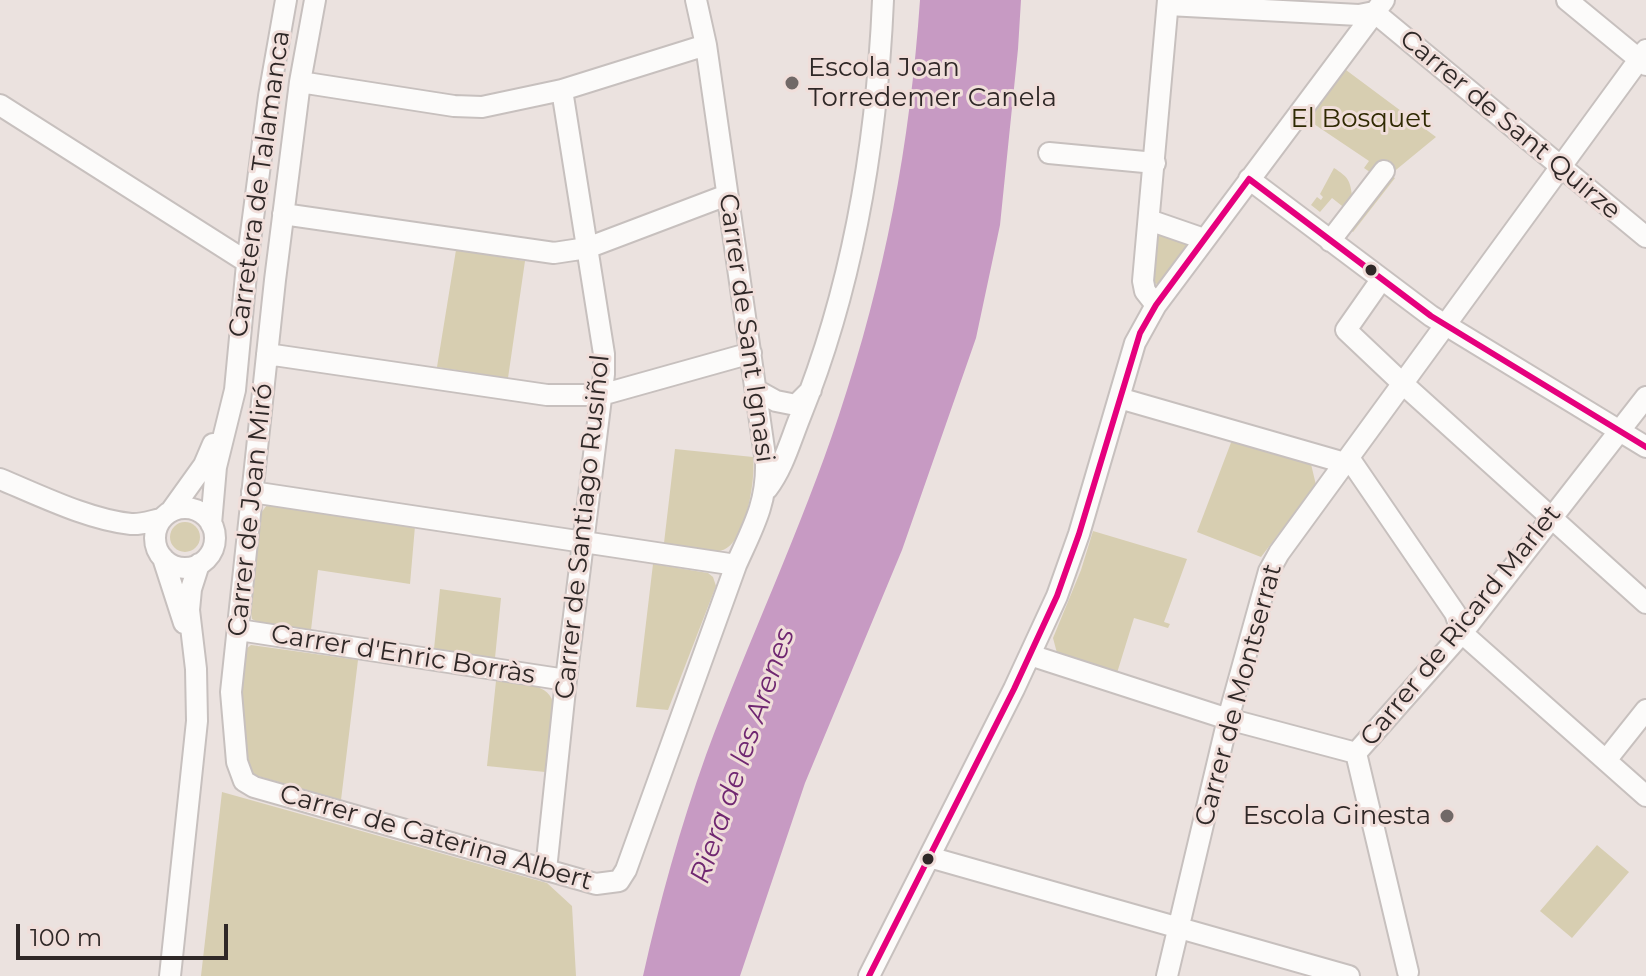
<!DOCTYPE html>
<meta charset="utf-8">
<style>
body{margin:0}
#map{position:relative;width:1646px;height:976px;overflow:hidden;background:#ebe2df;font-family:Montserrat,sans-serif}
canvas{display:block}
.scale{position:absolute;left:16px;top:924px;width:212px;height:36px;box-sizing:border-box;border:4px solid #2f2827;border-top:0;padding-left:10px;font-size:24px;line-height:28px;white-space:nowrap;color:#2f2827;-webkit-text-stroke:6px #f0deda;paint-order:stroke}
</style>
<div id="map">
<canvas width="1646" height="976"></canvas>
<div class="scale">100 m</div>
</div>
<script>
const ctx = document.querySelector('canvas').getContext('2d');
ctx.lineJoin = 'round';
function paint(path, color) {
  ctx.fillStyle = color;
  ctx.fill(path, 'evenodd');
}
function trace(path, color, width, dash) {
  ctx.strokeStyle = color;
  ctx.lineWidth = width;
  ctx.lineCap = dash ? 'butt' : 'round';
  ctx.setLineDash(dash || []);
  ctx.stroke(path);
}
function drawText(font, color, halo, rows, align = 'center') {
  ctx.font = font + ' Montserrat,sans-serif';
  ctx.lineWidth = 6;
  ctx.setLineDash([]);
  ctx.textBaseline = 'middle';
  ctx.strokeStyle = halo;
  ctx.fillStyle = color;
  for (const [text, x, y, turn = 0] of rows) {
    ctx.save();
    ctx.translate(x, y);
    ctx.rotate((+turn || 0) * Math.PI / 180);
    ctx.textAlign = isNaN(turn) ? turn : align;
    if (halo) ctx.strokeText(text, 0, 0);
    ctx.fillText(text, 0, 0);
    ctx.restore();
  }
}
paint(new Path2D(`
 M1346,70L1436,137L1391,174L1386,172L1395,178L1353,232L1345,226L1351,213L1332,198L1320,212L1311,205L1317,197L1321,200L1323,197L1320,194L1334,168C1348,177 1350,180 1352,195L1374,175L1364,168L1369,161L1308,120Z
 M1157,232L1190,243L1159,285L1152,282Z
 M456,250L525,261L508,378L437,367Z
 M1232,440L1311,464L1316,485L1261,557L1197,532Z
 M675,449L753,457C756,478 746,548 719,551C702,553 680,546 664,543Z
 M272,504L415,526L410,584L318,570L311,630L257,622L252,619L251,613L261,513L267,505Z
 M170 537a15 15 0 1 1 30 0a15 15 0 1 1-30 0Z
 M1093,531L1187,559L1164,622L1170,624L1168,628L1134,618L1117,673L1057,653L1053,638L1081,570Z
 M653,564L708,573L713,577L716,586L668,710L636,707Z
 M440,589L501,598L495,658L434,649Z
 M251,645L358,660L341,800L254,775L250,770L240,704L246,649Z
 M496,681C515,684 547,681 553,702L545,772L487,766Z
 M222,792L547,883L572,906L576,976H201Z
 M1597,845L1629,872L1572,938L1540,911Z`), '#d7ceb1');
paint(new Path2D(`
 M920,0H1021L1018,49L1000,225L976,338L902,550L805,783L740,976H643C660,900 680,828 706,755C748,641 801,530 839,415C885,277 910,145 920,0Z`), '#c79ac3');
const minor = new Path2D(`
 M315,0L300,82L275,280L231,692L237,762L244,781L254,787L596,884L619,881L626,870L736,565C752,529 767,504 766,463L706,45L696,0
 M1567,0L1646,65
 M1168,5L1359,15L1374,12
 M1374,12L1646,237
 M300,82L454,106L482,107L562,90L706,45
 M0,105L247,262
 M1049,153L1155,163
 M1249,179L1431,316L1646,447
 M283,214L554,253L587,248L727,195
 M1149,220L1204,239
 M1330,241L1384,171
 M1381,280L1346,330L1402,383L1646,603
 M1156,305L1145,291L1143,281L1168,0
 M267,354L547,395H601L751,353
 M756,390L776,401L796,405L811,390
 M1119,398L1345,463
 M1349,458L1455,613L1462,633L1646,796
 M0,479C39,495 89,520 131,524C141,525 151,521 161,519
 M767,489C783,468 790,442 800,417C853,286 877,141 883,0
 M252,492L736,565
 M155 538a30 30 0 1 1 60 0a30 30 0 1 1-60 0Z
 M171,511L204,465L213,444
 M211,524L216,467L235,390L247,264L269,96L286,0
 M163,558L184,623
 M239,630L566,680
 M1030,655L1228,719L1356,753
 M1356,753L1462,633L1646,397
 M1356,753L1408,972
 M1607,759L1646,710
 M929,857L1349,976
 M546,870L566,680L604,374V354L562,90
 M170,976L197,721L196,669L189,610L191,589L199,564
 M869,976L1014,689L1057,596L1079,534L1135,343L1156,305L1384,0
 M1167,976L1228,719L1269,571L1279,553L1646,50`);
trace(minor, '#c7c0be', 24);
trace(minor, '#fcfbfa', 20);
trace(new Path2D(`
 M1249,179L1431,316L1646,447
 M869,976L1014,689L1057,596L1079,534L1140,333L1156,305L1249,179`), '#e5007d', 6);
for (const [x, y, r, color] of [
 [792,83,8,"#716967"],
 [1371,270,7,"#2f2827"],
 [1447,816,8,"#716967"],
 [928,859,7,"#2f2827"]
]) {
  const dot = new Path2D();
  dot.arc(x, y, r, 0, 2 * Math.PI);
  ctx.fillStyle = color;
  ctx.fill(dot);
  trace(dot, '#f0deda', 3);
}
drawText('26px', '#2f2827', '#f0deda', [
 ["Escola Joan",808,68],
 ["Torredemer Canela",808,98],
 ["Escola Ginesta",1431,816,"right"]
], 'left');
drawText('26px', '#2f2902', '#f0deda', [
 ["El Bosquet",1361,119]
]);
drawText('26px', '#2f2827', '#f0deda', [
 ["Carrer de Sant Quirze",1510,125,40],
 ["Carretera de Talamanca",260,184,-82],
 ["Carrer de Sant Ignasi",746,328,82],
 ["Carrer de Joan Miró",251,510,-84],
 ["Carrer de Santiago Rusiñol",583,527,-84],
 ["Carrer de Ricard Marlet",1461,626,-51],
 ["Carrer d'Enric Borràs",403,655,9],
 ["Carrer de Montserrat",1239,695,-75],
 ["Carrer de Caterina Albert",436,838,16]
]);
drawText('italic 28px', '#702771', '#f0deda', [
 ["Riera de les Arenes",743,756,-71]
]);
</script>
